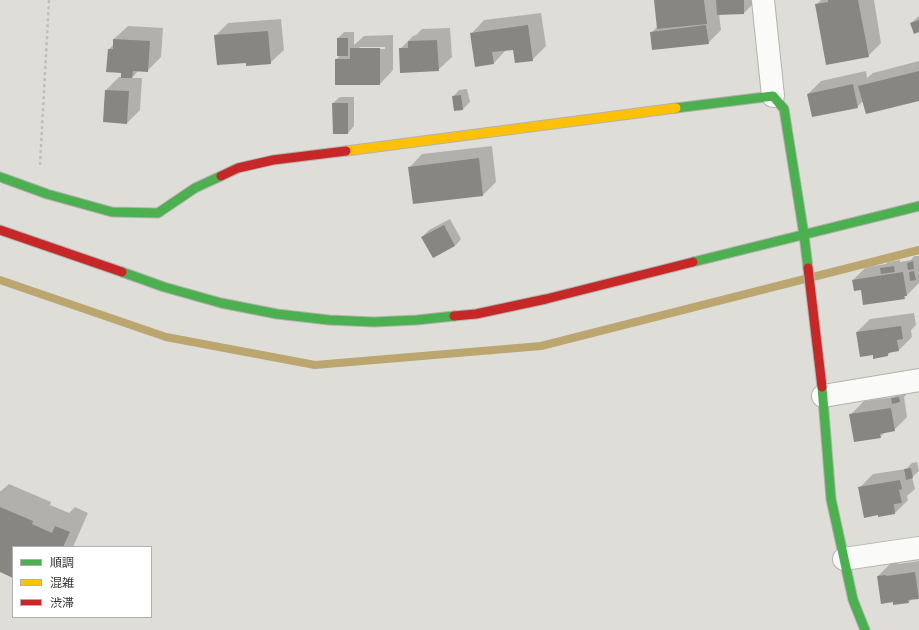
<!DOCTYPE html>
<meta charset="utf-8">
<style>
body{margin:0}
#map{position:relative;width:919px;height:630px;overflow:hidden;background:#dfddd8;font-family:"Sofia Sans Condensed","Noto Sans JP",sans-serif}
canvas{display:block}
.legend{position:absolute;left:12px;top:546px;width:140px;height:72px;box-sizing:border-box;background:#fff;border:1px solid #b0afad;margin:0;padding:5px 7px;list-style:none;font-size:12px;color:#393733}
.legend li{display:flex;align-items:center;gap:8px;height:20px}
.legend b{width:20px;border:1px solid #b0afad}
</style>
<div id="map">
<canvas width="919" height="630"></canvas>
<ul class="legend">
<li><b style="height:5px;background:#4caf50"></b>順調</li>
<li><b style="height:5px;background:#ffc107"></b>混雑</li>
<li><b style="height:5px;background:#c62828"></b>渋滞</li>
</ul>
</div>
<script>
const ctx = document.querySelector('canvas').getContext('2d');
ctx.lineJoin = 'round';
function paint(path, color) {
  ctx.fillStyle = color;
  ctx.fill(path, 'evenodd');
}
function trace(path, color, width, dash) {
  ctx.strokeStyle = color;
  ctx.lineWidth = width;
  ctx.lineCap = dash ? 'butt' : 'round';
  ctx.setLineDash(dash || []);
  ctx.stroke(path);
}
paint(new Path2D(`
 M655,0H757L744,13L719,14L721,30L708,43L651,33L658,26Z
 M821,0H874L881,43L868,56L817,4Z
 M541,13L546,46L532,60L514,48L507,49L494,63L471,34L484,20Z
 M919,16V31L911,23Z
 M281,19L284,50L270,63L246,62L215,36L228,23Z
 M128,26L163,28L161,57L147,71L139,70L132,78H142L140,110L127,123L104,121L106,90L119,77H122V72L109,49L114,44V39Z
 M450,28L452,57L438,70L400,49L413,36L416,35L422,29Z
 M344,32H354V45L364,36L393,35V70L380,84L336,60L340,55L338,38ZM360,47H385V49H358Z
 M919,61V100L863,101L857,107L808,94L821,81L866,71L867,78L873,73Z
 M467,89L470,102L463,109L455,110L453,97L459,90Z
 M340,97H354V126L348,133L333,103Z
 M492,146L496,182L483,195L409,168L422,154Z
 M450,219L461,239L455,246L422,237L429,230Z
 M914,256H919V283L904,298L862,289L853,280L866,267L886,264L888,262L900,260V262L911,260Z
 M914,313L916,325L911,330L912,337L899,350L891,351L888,355L873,354L857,332L870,319Z
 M905,391L906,395L904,397L907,417L894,430L885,432L880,437L851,414L864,401L894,397L899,392Z
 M917,462L919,471L912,477L915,489L907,496L908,500L895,513L879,516L859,488L873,474L906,469L912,463Z
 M9,484L51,502L50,505L69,513L75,507L88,513L73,547H13V577L0,571V491H1Z
 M919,561V597L912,599L909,602L894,601L878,576L891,563L898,562V564Z`), '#0003');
trace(new Path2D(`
 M0,280L166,337L315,365L541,346L919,250`), '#bba670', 8);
paint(new Path2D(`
 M654,0H704L707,24L657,29Z
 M716,0H744V14L717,15Z
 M828,0H858L869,57L826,65L815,4L828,2Z
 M919,20V32L914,34L910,23Z
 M528,25L533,61L515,63L513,50L492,52L494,64L475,67L470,33Z
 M706,25L709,44L652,50L650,32Z
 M268,31L271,64L246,66V63L217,65L214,35Z
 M337,38H348V56H337Z
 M113,39L150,41L148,72L133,71L132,78H121V73L106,72L108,49H113Z
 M437,40L439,71L400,73L399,48H408V41Z
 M350,48H380V85H335V59H350Z
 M919,71V101L866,114L858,86Z
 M853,84L858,108L812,117L807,94Z
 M105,90L129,91L127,124L103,122Z
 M461,95L463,110L454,111L452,96Z
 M332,103H348V134H333Z
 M479,158L483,196L413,204L408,167Z
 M444,225L455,246L433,258L421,237Z
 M913,261L914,269L908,270L907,263Z
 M894,266L895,272L881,274L880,268Z
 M914,271L916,280L910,281L909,272Z
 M903,272L907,296H904L905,299L863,305L861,290L854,291L852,280Z
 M901,326L903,339L897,340L899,351L888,353V356L873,359V355L860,357L856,332Z
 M899,397L900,402L892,404L891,398Z
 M891,408L895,431L880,434L881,438L854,442L849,414Z
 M911,468L913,478L906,480L904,469Z
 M900,480L902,489L899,490L902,503L894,504L895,514L878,517V515L864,518L858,487Z
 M0,507L33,521L32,524L52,533L55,526L70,532L63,547H13V578L0,572Z
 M915,572L919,599L908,600L909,603L893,605V602L881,604L877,576L886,575V576Z`), '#878682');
const street = new Path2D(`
 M763,0L773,96
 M823,396L919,380
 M844,559L919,548`);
const fast = new Path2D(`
 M676,108L773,96L784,109L804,235L808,268
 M0,177L47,194L112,212L158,213L195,188L221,176
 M693,262L919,206
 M122,272L164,287L221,303L277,314L329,320L374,322L417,320L454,316
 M822,387L831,499L853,600L865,630`);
const slow = new Path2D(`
 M346,151L676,108`);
const jam = new Path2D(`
 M221,176L238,168L273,160L346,151
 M0,230L122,272
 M808,268L822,387
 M454,316L476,314L546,299L693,262`);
trace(street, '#b3b2ae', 24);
trace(fast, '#b3b2ae', 11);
trace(slow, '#b3b2ae', 11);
trace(jam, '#b3b2ae', 11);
trace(new Path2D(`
 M40,165L49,0`), '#bebebc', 2.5, [3, 3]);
trace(street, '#fafaf9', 22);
trace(fast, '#4caf50', 9);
trace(slow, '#ffc107', 9);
trace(jam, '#c62828', 9);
</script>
